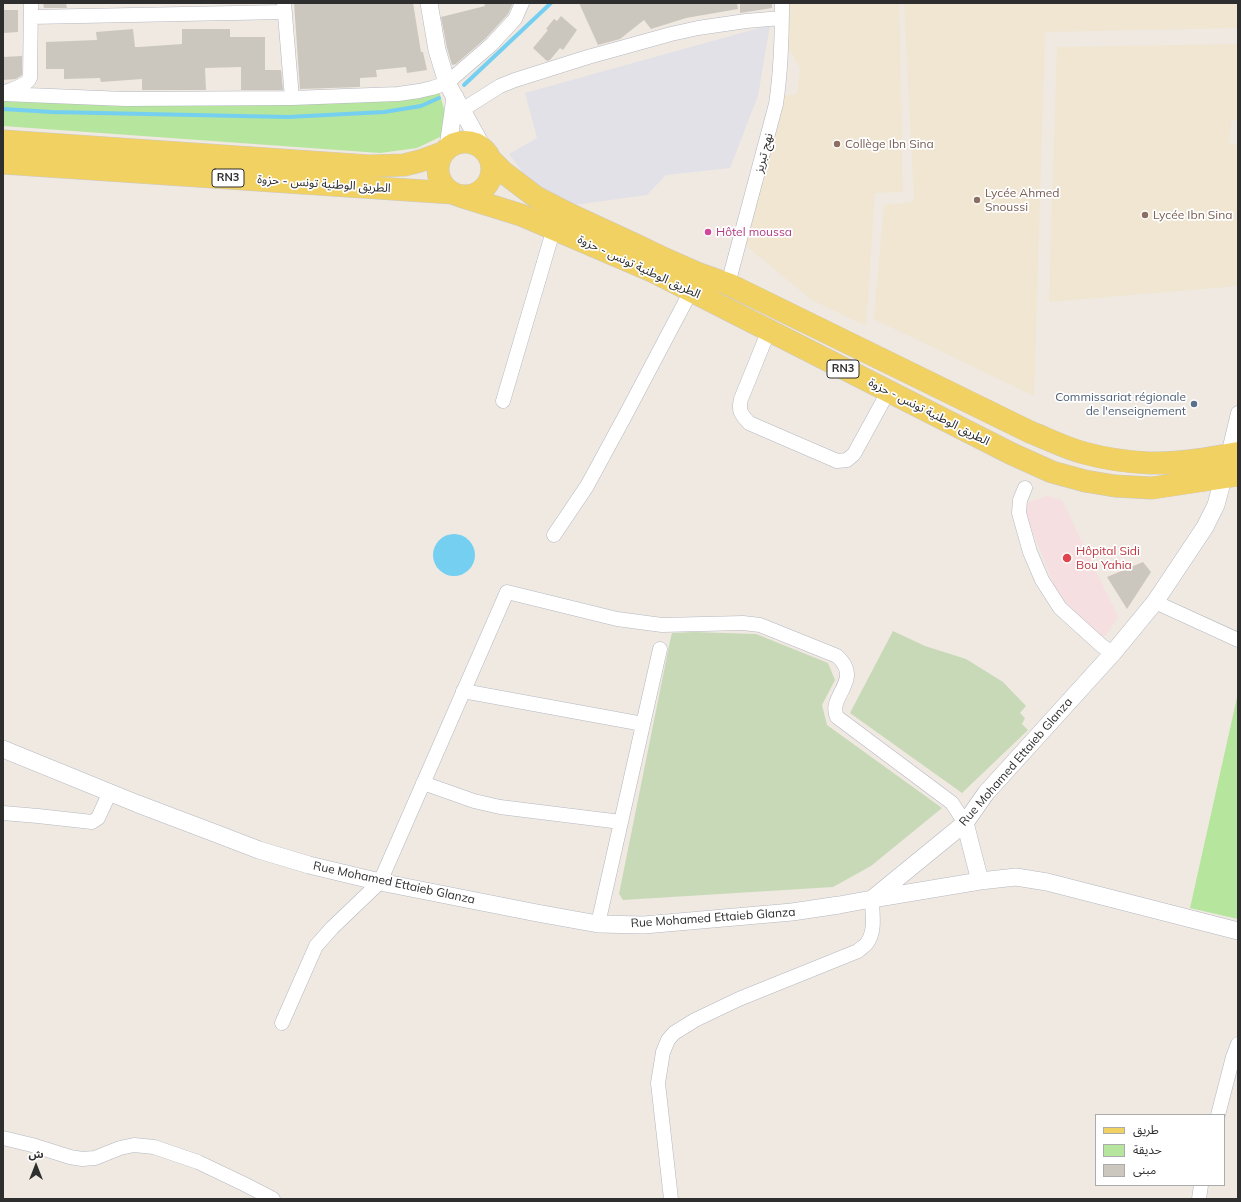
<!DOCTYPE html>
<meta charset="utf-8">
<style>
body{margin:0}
#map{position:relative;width:1241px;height:1202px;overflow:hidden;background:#efe9e1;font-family:Mulish,"Noto Sans Arabic",sans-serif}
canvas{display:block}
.frame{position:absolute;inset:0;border:4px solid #2e2e2e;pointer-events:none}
.legend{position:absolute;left:1095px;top:1114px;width:130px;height:72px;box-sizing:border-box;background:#fff;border:1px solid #ababab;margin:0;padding:5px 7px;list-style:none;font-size:12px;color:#2e2e2e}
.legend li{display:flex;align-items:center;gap:8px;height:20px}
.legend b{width:20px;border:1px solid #ababab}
.north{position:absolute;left:16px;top:1146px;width:40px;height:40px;-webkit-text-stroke:3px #fff;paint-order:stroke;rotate:0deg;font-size:11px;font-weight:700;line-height:16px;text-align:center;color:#2e2e2e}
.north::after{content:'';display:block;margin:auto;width:14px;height:18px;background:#2e2e2e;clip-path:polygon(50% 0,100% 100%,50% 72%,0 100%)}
</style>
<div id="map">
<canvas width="1241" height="1202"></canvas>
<div class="frame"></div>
<ul class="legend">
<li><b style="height:5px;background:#f2d163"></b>طريق</li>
<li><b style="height:11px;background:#b6e59e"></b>حديقة</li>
<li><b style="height:11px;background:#cbc7bf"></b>مبنى</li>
</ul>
<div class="north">ش</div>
</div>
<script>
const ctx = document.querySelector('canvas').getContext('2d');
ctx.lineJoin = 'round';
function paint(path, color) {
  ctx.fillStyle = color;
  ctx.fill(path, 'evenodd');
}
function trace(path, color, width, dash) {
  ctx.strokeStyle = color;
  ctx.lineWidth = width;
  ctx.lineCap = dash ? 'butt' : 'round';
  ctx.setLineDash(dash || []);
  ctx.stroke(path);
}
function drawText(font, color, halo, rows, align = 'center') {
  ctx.font = font + ' Mulish,"Noto Sans Arabic",sans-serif';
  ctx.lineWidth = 3.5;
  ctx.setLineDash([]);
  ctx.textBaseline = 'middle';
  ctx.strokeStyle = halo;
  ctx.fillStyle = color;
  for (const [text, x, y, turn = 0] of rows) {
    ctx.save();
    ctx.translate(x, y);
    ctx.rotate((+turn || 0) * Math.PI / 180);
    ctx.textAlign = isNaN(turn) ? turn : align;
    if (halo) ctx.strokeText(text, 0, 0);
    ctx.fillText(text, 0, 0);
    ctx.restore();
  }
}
paint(new Path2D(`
 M770,25L758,96L730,168L666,175L647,195L567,206L532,185L509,154L537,138L525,93Z`), '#e3e1e8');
paint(new Path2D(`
 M787,3H899L903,192L875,193L866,326L812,300L745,245L784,96L797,94L800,68L786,44Z
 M904,3H1237L1238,28L1045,32L1034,396L874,319L884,205L913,202L914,198Z
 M1238,44V120L1231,121L1229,143L1238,144V286L1049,302L1057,47Z`), '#f0e6d1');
paint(new Path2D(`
 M1046,496L1062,500L1118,617L1105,636L1094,635L1063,607L1024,510L1027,503Z`), '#f5dfe0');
paint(new Path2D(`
 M438,88L446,116L442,136L417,148L380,153L3,126V100L23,102L157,104Z
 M1238,693V919L1190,908Z`), '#b6e59e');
paint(new Path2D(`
 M893,631L925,646L966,659L1003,682L1026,706L1020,713L1025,718L1022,724L1028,730L962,793L850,713Z
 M693,632L756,634L828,663L835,680L822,705L827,725L942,808L871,866L833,887L623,900L619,894L670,641L672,633Z`), '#c8d9b8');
paint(new Path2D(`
 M433 555a21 21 0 1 1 42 0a21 21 0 1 1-42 0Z`), '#75cff0');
trace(new Path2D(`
 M464,85L551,3
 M3,109L52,112L288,117L384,112L421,106L439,98`), '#75cff0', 4);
paint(new Path2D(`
 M43,3H66L67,8H44Z
 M294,3H413L421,52H423L427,70L407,73L406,67L376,70L377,77L360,78V87L300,89Z
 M484,3H513L508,14L486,38L456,64L452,65L447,48L441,17L485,6Z
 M579,3H737L738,9L686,18L651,29L644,20L620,39L598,45Z
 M740,3H772V8L740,13Z
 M3,10H18V32L3,33Z
 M561,16L577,30L563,50L560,48L550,60L547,61L533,48L548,30L546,29L554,19L557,21Z
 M133,29L135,47H139L182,44V29H230V37H265V70H281L283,90H241V67L205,68L206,90H142V79L101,82L100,78L64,79V69H46V42L97,40L96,32Z
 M22,56V75L16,79L3,80V57Z
 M1143,562L1151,572L1127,609L1107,577Z`), '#cbc7bf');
const minor = new Path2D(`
 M284,3L292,98
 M31,17L285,12
 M5,92C13,89 26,86 30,78L31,3
 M3,94L125,99L292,98L398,94L419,91L432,88L447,83L492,44L515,19L522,3
 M462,110L500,86L515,80L588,57L671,34L698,28L746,21L782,18
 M728,284L776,104C781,71 782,37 782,3
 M769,330L741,399C738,411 741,414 749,423L837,461L847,460L854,454L888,392
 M503,401L554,228
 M1228,455L1238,413
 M1025,488L1020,500L1019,513L1030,552L1042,580L1060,608L1102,646L1113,653
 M554,535L587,486L625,416L691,291
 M1155,602L1238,640
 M463,691L643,724
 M423,783L474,801L500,807L621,822
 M3,813L38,816L92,822L98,818L110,792
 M598,924L660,649
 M282,1023L316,946L332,928L380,882L507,592L617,619L662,625L743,623L760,625L837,656C864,680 827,696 837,717L952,803L965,823
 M1218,1115L1233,1057L1238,1044
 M3,1138L32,1145L70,1157L82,1159L95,1158L120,1148L134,1145L154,1147L198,1162L244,1184L273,1199
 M671,1199L658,1083L663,1052L668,1040L674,1033L695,1020L739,999L858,951C861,948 865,946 867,943C876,931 872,913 872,899
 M1199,1199L1201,1185`);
const tertiary = new Path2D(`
 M429,3L437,50L447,83L483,148
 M448,147L451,126L455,97
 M3,749L138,804L212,832L259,850L309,865L380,882L537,913L598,924L644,925L792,912L839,905L872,899L965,823L986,793L1113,653L1155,602L1205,527L1216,505L1226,467
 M965,823L980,881
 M872,899L980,881L1016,877L1047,882L1238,931`);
const primary = new Path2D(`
 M3,141L369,166L404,165L420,161L442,153
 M438 169a27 27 0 1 1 54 0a27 27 0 1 1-54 0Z
 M490,159L503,172L536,197L571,215L638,246L663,258L697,273L728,284L1030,432C1048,439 1065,448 1084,453C1106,459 1128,462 1150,463C1178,464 1211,458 1238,453
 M3,163L453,193
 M460,196L521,215L654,272L1012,454L1052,472L1085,481L1115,486L1152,488L1238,475`);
trace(minor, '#b4b7c1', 15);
trace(tertiary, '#b4b7c1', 18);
trace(primary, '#c9c9c9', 23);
trace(minor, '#fff', 14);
trace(tertiary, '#fff', 17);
trace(primary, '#f2d163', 22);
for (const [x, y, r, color] of [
 [837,144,4,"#8d6e63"],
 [977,200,4,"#8d6e63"],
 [1145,215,4,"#8d6e63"],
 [708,232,4,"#d1479c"],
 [1194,404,4,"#5c6f8a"],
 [1067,558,5,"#e0444e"]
]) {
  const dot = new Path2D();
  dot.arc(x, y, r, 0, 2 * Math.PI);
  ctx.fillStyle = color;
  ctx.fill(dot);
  trace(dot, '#fff', 1.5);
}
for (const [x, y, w] of [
 [228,178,32],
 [843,369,32]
]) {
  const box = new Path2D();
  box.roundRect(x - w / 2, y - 9, w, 18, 3);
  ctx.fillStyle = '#fff';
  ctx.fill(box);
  trace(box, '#2e2e2e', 1);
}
drawText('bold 11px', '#2e2e2e', null, [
 ["RN3",228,178],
 ["RN3",843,369]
]);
drawText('12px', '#785e54', '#fff', [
 ["Collège Ibn Sina",845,144],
 ["Lycée Ahmed",985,193],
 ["Snoussi",985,207],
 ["Lycée Ibn Sina",1153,215]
], 'left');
drawText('12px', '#2e2e2e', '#fff', [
 ["نهج تبريز",764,153,-75],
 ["الطريق الوطنية تونس - حزوة",324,184,4],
 ["الطريق الوطنية تونس - حزوة",639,267,25],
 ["الطريق الوطنية تونس - حزوة",929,412,27],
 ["Rue Mohamed Ettaieb Glanza",1016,762,-49],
 ["Rue Mohamed Ettaieb Glanza",394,883,12],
 ["Rue Mohamed Ettaieb Glanza",713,918,-4]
]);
drawText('12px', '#b23c85', '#fff', [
 ["Hôtel moussa",716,232]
], 'left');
drawText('12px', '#4e5e75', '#fff', [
 ["Commissariat régionale",1186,397],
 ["de l'enseignement",1186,411]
], 'right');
drawText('12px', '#be3a42', '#fff', [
 ["Hôpital Sidi",1076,551],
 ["Bou Yahia",1076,565]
], 'left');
</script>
